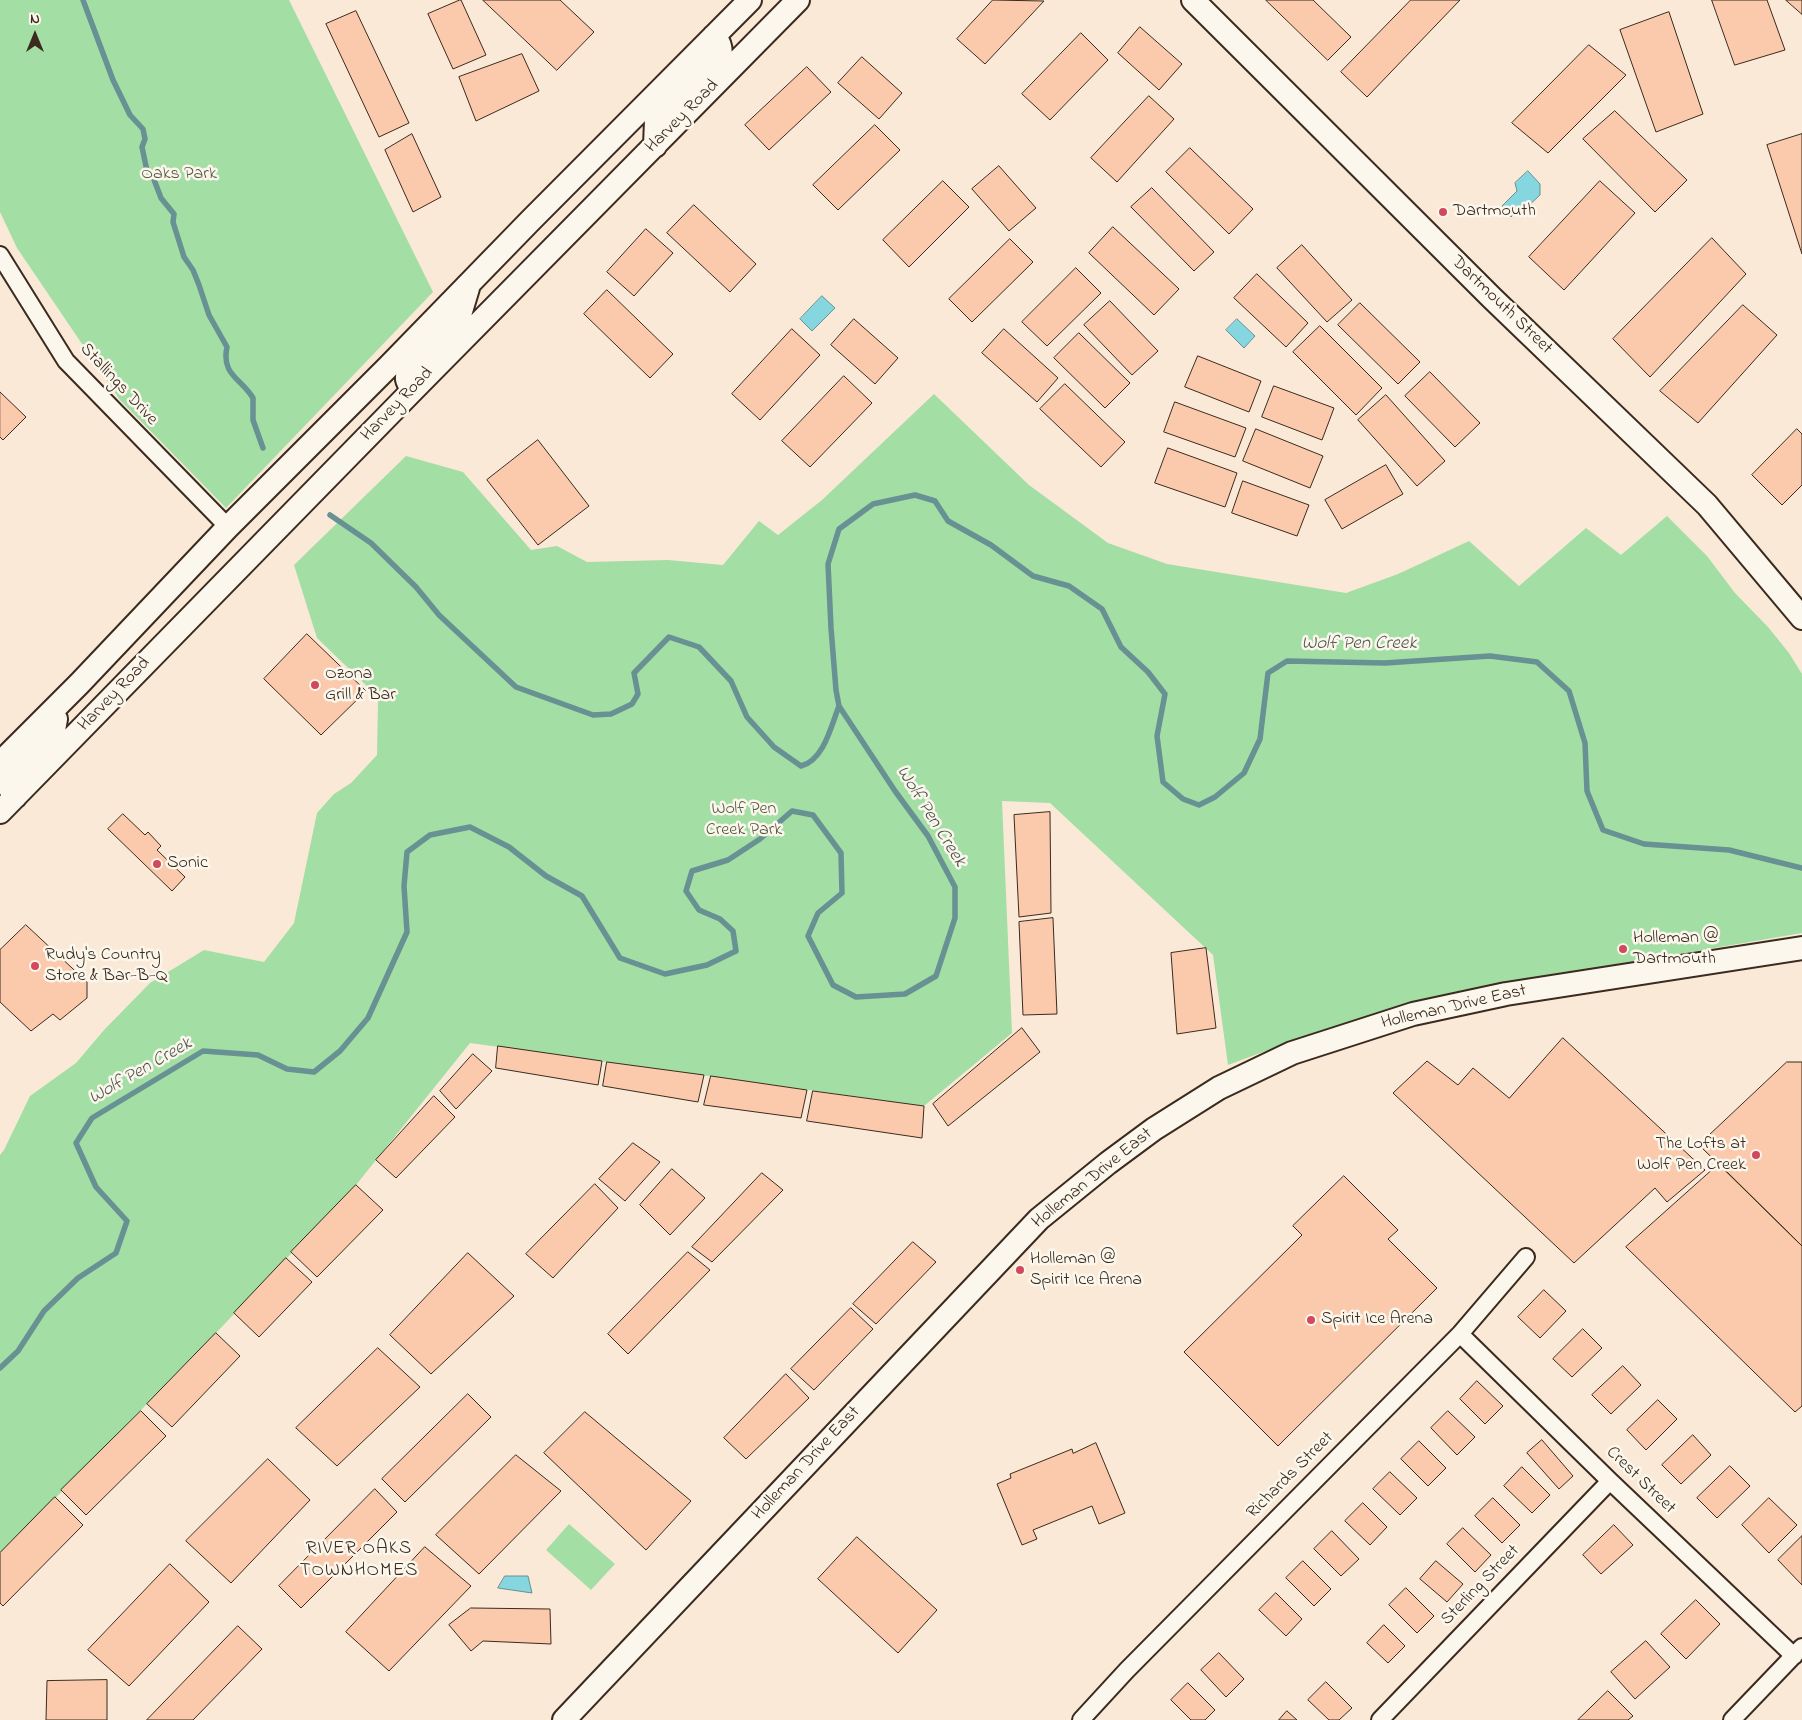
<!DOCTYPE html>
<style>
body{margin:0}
#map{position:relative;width:1802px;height:1720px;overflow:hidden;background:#fbe9d8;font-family:"Indie Flower",sans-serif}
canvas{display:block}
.north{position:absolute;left:10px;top:10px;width:50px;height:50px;-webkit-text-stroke:4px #fbf7ec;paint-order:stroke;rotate:0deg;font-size:14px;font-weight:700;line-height:20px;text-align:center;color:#3b2a1e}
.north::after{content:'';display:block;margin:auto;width:18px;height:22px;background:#3b2a1e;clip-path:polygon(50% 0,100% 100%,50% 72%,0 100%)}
</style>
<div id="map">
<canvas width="1802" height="1720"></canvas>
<div class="north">N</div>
</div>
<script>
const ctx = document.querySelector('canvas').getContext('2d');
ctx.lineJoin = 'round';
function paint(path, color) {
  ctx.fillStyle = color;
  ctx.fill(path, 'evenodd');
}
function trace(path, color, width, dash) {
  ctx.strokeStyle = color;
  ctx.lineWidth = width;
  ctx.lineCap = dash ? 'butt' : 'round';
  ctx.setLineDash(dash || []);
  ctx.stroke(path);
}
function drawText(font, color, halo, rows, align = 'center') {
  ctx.font = font + ' "Indie Flower",sans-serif';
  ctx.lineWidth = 5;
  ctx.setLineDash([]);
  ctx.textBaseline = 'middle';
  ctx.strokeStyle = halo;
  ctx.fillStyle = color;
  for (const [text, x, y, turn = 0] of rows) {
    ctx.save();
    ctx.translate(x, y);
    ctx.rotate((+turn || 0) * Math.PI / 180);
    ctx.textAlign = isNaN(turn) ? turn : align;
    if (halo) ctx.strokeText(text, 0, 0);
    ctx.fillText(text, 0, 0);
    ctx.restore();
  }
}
paint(new Path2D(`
 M0,0H289L433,292L226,508L120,400L17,248L0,212Z
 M934,394L1029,485L1108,543L1167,564L1346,593L1398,574L1469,541L1519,586L1586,528L1621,555L1667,516L1707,556L1735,593L1768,627L1789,653L1802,674V933L1615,965L1433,998L1322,1030L1228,1065L1213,955L1050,803L1002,801L1012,1033L924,1106L470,1043L356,1185L216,1333L0,1555V1155L4,1150L30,1096L76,1063L104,1030L150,983L204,950L264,962L294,923L317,813L334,794L351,783L377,755L378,702L372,691L317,638L294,565L406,456L463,472L531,550L557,546L587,562L668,560L723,565L759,521L778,535L822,500Z
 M569,1524L615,1564L591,1590L546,1550Z`), '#a3dea4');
const water = new Path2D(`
 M1528,171L1540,184V195L1522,212L1518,210L1511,217L1502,206L1517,191L1515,183Z
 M822,296L835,308L812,331L800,319Z
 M1237,319L1255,336L1244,348L1226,330Z
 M505,1576H528L532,1593L498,1588Z`);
paint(water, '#85d6df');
trace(water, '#679192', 1);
trace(new Path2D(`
 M83,0L113,80L130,115L143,129L145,139L142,147L147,171L153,177L161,198L174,214L173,222L184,257L193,270L199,285L209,315L227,347C221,375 241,378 253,398V420L263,448
 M330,515L371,543L416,587L439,615L516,687L593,715L611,714L632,704L638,694L634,673L669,637L699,647L731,681L747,717L774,747L801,766C824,760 831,726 839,706
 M0,1368L18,1351L44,1311L78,1278L116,1253L127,1221L96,1187L76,1143L92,1118L203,1051L258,1055L287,1069L314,1072L340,1051L368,1018L407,932L404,886L407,852L430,835L470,827L509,847L546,876L582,896L620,958L665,974L707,965L736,951L733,931L720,919L699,910L686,891L692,871L728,860L760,839L792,811L813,815L841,853L842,893L818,913L808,936L833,985L856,997L905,994L936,976L955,918V887L928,836L895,791L839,706L836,690L831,628L828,564L839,529L873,504L915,495L935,501L948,521L991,545L1033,576L1069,586L1102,609L1121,647L1148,672L1165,694L1157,736L1163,782L1183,799L1199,805L1215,797L1244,773L1260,739L1268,673L1287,661L1385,663L1490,656L1537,662L1569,691L1585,743L1587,791L1603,830L1644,844L1729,850L1802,868`), '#679192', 5.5);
const building = new Path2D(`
 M460,0H461L486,55L453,69L428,14Z
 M483,0H560L594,32L557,70Z
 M993,0L1044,1L985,64L957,39Z
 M1266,0H1313L1351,37L1328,60Z
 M1411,0H1460L1367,97L1341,72Z
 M1712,0H1767L1785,50L1735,65Z
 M1786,0H1802V14Z
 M356,11L409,123L379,137L326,24Z
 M1669,12L1703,114L1656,132L1620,30Z
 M1140,27L1182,64L1159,90L1118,53Z
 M1081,33L1108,60L1050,120L1022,94Z
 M1589,45L1626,75L1548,153L1512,123Z
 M522,54L539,91L476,121L459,77Z
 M862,57L902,93L879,119L838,83Z
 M807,67L831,92L769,150L745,125Z
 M1149,96L1174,119L1117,182L1091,158Z
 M1615,111L1687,180L1655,212L1583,139Z
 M875,125L900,150L838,210L813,185Z
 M412,134L441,197L413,212L385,150Z
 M1802,134V254L1767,145Z
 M1190,148L1253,209L1229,234L1166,172Z
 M999,166L1036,208L1009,231L972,189Z
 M943,181L969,207L909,267L883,240Z
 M1600,181L1635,213L1564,290L1529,257Z
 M1152,188L1214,252L1194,271L1131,207Z
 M694,205L756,264L730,292L667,233Z
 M1113,227L1179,289L1154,315L1089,253Z
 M646,229L673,253L634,296L607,272Z
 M1712,238L1746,274L1650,377L1613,339Z
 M1010,239L1033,262L972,322L949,299Z
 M1302,245L1352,300L1327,322L1277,268Z
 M1076,268L1101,293L1047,346L1022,322Z
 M1257,274L1308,323L1286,347L1234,298Z
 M607,290L673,354L650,378L584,314Z
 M1110,301L1158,351L1132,375L1084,325Z
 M1360,303L1420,362L1398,384L1338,325Z
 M1743,305L1777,335L1698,423L1660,391Z
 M854,319L898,358L875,384L831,345Z
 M1320,326L1382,388L1356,415L1293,352Z
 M792,329L820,355L760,420L732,394Z
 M1004,329L1058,378L1037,402L982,353Z
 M1079,333L1130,383L1105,408L1054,358Z
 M1198,356L1261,381L1249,412L1185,387Z
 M1430,372L1480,423L1455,447L1405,396Z
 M844,376L872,403L810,467L782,441Z
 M1065,384L1125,442L1101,467L1040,409Z
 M1274,386L1334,408L1322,440L1262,417Z
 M0,392L26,417L3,440L0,437Z
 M1386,395L1445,461L1417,486L1358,420Z
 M1175,402L1246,428L1235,457L1164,432Z
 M1256,429L1323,456L1310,488L1243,461Z
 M1797,429L1802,434V485L1782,505L1752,475Z
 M538,440L589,506L538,545L487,480Z
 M1168,448L1237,473L1225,507L1155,483Z
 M1386,465L1403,494L1342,529L1325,500Z
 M1243,481L1309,505L1297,536L1232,513Z
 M307,634L366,691L321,735L264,679Z
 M1050,812L1051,913L1019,917L1014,815Z
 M123,814L145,835L148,832L161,846L157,850L185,877L172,891L108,829Z
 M1053,918L1057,1014L1023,1015L1019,922Z
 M26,925L87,982V998L60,1020L53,1014L31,1031L0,1002V950Z
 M1206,948L1216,1028L1177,1034L1171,953Z
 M1022,1028L1040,1052L948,1126L933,1104Z
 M1563,1038L1705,1170L1667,1202L1655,1188L1574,1263L1393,1093L1427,1061L1458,1085L1473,1068L1509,1098Z
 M498,1046L602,1061L598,1085L496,1068Z
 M473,1054L492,1071L456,1109L440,1091Z
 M607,1062L704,1075L698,1102L603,1086Z
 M1787,1062H1802V1246L1699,1145Z
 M711,1076L807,1090L801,1118L704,1105Z
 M813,1091L924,1106L922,1138L807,1121Z
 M434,1096L455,1117L396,1178L376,1160Z
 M633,1143L660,1162L625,1201L599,1179Z
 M1719,1164L1802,1246V1406L1795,1412L1626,1247Z
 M672,1169L705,1198L670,1235L640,1205Z
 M762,1173L783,1190L712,1262L692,1247Z
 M1344,1176L1398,1230L1388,1239L1437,1288L1278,1446L1184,1352L1302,1235L1293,1226Z
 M595,1184L618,1208L553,1278L526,1254Z
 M356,1185L383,1210L317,1277L291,1252Z
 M913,1242L936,1262L876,1324L853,1304Z
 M688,1252L710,1270L628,1354L608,1334Z
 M468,1253L514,1296L431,1374L390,1335Z
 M286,1258L312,1282L259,1337L234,1313Z
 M1544,1290L1566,1311L1540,1338L1518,1317Z
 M851,1308L873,1329L814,1390L791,1369Z
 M1583,1329L1602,1348L1572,1377L1553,1359Z
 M216,1333L240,1356L172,1427L147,1404Z
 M378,1348L420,1387L337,1466L296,1428Z
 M1623,1366L1641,1385L1611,1414L1592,1395Z
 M786,1374L809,1398L746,1459L724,1438Z
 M1477,1381L1503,1406L1485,1424L1460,1399Z
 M468,1394L491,1417L405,1502L382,1479Z
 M1658,1400L1677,1419L1646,1450L1627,1430Z
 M141,1411L166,1436L86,1515L61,1490Z
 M1448,1411L1475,1437L1457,1455L1431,1428Z
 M585,1412L691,1501L646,1550L544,1453Z
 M1693,1435L1711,1455L1681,1484L1662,1465Z
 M1542,1440L1573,1476L1559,1489L1527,1453Z
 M1419,1441L1446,1468L1428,1486L1401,1459Z
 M1096,1443L1125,1513L1099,1524L1092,1506L1033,1530L1037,1539L1022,1545L997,1484L1011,1478L1010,1474L1072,1449L1073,1453Z
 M516,1455L561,1491L479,1574L436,1535Z
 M268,1459L310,1500L231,1583L186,1541Z
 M1730,1466L1750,1486L1717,1518L1697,1498Z
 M1522,1467L1550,1495L1532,1513L1504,1486Z
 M1390,1472L1417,1498L1400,1515L1373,1489Z
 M375,1489L397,1512L301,1608L279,1586Z
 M55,1497L83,1525L3,1606L0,1603V1553Z
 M1493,1498L1520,1525L1502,1543L1475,1516Z
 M1769,1498L1797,1525L1769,1553L1742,1525Z
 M1363,1503L1387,1527L1370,1545L1345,1521Z
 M1614,1525L1633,1545L1601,1574L1583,1555Z
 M1463,1528L1491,1555L1475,1572L1447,1544Z
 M1332,1531L1359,1559L1341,1576L1314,1549Z
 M1802,1536V1585L1778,1560Z
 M857,1537L937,1610L898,1653L818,1579Z
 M425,1547L471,1586L389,1671L346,1632Z
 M1303,1561L1331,1589L1314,1606L1286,1578Z
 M1436,1561L1463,1584L1447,1602L1420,1579Z
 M170,1564L209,1602L129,1686L88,1650Z
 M1406,1588L1434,1616L1417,1633L1389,1605Z
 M1276,1593L1302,1619L1286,1636L1259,1610Z
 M1696,1600L1720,1624L1686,1659L1661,1634Z
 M471,1608L550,1609L551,1644L483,1641L471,1651L449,1625Z
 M1384,1625L1405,1646L1388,1663L1367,1643Z
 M238,1626L262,1649L193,1720H147Z
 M1646,1641L1670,1667L1635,1699L1611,1672Z
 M1219,1653L1244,1679L1226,1697L1201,1670Z
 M107,1680V1720H46L47,1681Z
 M1326,1682L1352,1708L1339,1720H1329L1308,1700Z
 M1188,1683L1215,1710L1205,1720H1191L1171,1700Z
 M1608,1691L1633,1716L1628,1720H1578Z
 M1287,1711L1297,1720H1279Z`);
paint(building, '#fbc9ab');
trace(building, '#3b2a1e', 1);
const street = new Path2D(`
 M0,255L66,361L228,527
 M1460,1334L1610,1481L1794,1656
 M1081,1720L1127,1670L1460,1334L1526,1257
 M1380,1720L1610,1481
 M1732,1720L1802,1647`);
const secondary = new Path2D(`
 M1193,0L1492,298L1707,505L1802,618
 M655,146L656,120L720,56C722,47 719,42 714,36
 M413,390C406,381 405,378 410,368L459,318L468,288
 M0,763L79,684L228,527L389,366L531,220L750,0
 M15,797L7,784L11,776L54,730L56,719
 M0,812L413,390L798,0
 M564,1720L1039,1219L1108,1163L1154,1129L1219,1088L1292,1053L1413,1014L1506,994L1802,948`);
trace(street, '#3b2a1e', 20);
trace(secondary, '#3b2a1e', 26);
trace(street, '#fbf7ec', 16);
trace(secondary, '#fbf7ec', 22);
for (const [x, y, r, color] of [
 [1443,212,5,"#d1495b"],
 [315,685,5,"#d1495b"],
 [157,864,5,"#d1495b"],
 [1623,949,5,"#d1495b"],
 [35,966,5,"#d1495b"],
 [1756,1155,5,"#d1495b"],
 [1020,1270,5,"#d1495b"],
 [1311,1320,5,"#d1495b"]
]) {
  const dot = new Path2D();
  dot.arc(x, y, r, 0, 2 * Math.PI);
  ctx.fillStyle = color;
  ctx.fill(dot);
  trace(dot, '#fbf7ec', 2);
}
drawText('18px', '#3b2a1e', '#fbf7ec', [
 ["Harvey Road",683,117,-45],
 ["Dartmouth Street",1501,306,44],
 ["Stallings Drive",118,385,47],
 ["Harvey Road",398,405,-46],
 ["Harvey Road",115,695,-46],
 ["Holleman Drive East",1454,1008,-13],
 ["Holleman Drive East",1093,1179,-39],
 ["Holleman Drive East",807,1464,-47],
 ["Richards Street",1291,1476,-45],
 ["Crest Street",1640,1481,44],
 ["Sterling Street",1481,1586,-46]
]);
drawText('18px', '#555740', '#fbf7ec', [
 ["Oaks Park",179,175],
 ["Wolf Pen",744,810],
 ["Creek Park",744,831]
]);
drawText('18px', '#3b2a1e', '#fbf7ec', [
 ["Dartmouth",1453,212],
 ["Ozona",325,675],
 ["Grill & Bar",325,696],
 ["Sonic",167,864],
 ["Holleman @",1633,939],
 ["Dartmouth",1633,960],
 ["Rudy's Country",45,956],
 ["Store & Bar-B-Q",45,977],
 ["The Lofts at",1746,1145,"right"],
 ["Wolf Pen Creek",1746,1166,"right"],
 ["Holleman @",1030,1260],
 ["Spirit Ice Arena",1030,1281],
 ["Spirit Ice Arena",1321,1320]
], 'left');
drawText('italic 19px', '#4e554e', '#fbf7ec', [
 ["Wolf Pen Creek",1359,645],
 ["Wolf Pen Creek",930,817,58],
 ["Wolf Pen Creek",141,1072,-30]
]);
ctx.letterSpacing = '1px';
drawText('19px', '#3b2a1e', '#fbf7ec', [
 ["RIVER OAKS",359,1550],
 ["TOWNHOMES",359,1572]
]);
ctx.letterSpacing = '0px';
</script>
